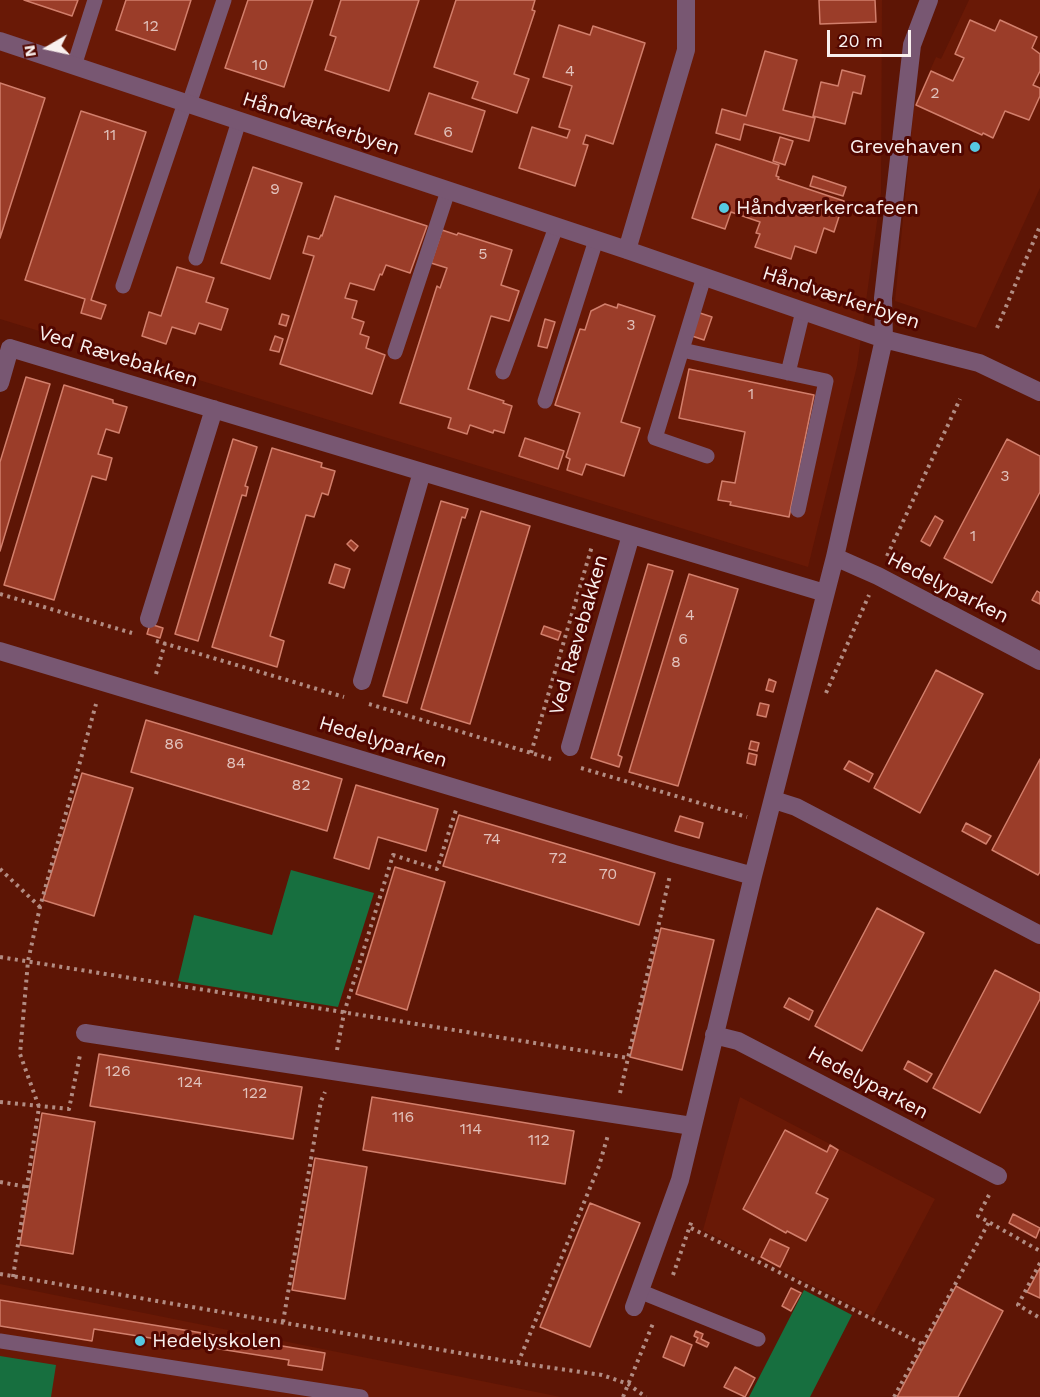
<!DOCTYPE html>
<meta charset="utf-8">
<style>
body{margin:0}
#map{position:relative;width:1040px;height:1397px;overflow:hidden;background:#5d1505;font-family:"Work Sans",sans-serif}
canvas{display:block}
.north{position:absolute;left:18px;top:18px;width:60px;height:60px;-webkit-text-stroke:4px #510700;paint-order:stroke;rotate:261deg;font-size:16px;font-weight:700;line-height:24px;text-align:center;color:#f9f0ee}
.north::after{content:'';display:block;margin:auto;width:21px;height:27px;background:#f9f0ee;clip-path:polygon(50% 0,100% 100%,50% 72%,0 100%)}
.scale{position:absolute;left:827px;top:30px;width:84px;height:27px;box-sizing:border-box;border:3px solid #f9f0ee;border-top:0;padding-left:8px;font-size:18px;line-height:21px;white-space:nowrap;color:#f9f0ee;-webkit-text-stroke:4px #510700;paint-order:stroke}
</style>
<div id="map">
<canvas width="1040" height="1397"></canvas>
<div class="north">N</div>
<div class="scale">20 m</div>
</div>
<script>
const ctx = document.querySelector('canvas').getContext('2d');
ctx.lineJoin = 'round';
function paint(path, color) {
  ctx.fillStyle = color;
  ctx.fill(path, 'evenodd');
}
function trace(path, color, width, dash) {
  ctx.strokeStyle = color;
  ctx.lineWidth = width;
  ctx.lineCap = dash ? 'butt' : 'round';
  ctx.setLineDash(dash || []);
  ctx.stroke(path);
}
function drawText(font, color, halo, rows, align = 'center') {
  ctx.font = font + ' "Work Sans",sans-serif';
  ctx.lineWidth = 6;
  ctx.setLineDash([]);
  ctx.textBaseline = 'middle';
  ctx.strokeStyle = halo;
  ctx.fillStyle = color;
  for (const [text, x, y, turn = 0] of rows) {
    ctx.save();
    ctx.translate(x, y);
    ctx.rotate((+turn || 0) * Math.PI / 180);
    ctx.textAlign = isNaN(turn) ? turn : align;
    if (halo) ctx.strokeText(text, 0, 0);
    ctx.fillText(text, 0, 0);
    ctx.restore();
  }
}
paint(new Path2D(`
 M0,0H882L881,193L857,366L808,567L0,319Z
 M969,0H1040V188L976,328L895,301L914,106L936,57L941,59Z
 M740,1097L935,1199L873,1316L703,1230Z
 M0,1284L561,1397H0Z`), '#691906');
paint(new Path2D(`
 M291,870L374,893L338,1007L178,981L194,915L272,935Z
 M804,1290L852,1315L810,1397H749Z
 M0,1356L56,1365L51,1397H0Z`), '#176f3f');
const building = new Path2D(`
 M24,0H78L72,16Z
 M126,0H191L175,50L116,30Z
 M248,0H313L284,87L225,68Z
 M341,0H419L389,91L325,70L336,37L330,35Z
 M456,0H535L532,10L535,11L514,74L529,79L517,113L472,98L478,82L434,67Z
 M819,0H875L876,22L820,24Z
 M970,20L995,31L1000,20L1037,37L1032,48L1040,54V71L1033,85L1040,88V96L1029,120L1005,111L993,138L983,133L982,135L916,105L931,71L953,81L964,58L955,54Z
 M559,25L590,35L593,26L645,43L613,144L586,135L583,144L588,145L575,186L519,168L532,127L567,138L570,130L559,127L572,86L543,77Z
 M765,51L797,60L783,110L815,118L809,141L744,124L740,140L716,133L722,109L746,116Z
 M842,70L865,76L861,94L853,92L845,124L813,116L821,82L838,86Z
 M0,83L45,98L0,238Z
 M429,93L485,111L472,152L415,134Z
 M81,111L146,132L91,300L106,305L101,319L81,313L85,299L25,280Z
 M780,137L793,141L785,165L773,161Z
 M716,144L779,165L776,176L779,177L778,179L844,201L834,232L824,228L816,253L795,246L791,259L755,247L760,234L756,233L760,222L731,212L725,229L692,218Z
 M253,167L302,183L270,279L221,263Z
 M813,176L846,187L843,196L810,186Z
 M335,196L427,226L410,273L386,265L382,275L380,274L374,290L350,283L345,298L357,301L352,318L364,322L360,334L369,337L366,348L385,355L372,394L280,364L314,256L303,253L308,236L319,239L321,235L322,236Z
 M442,230L457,235L458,233L512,250L501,285L519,291L509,321L491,316L468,389L504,401L503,403L512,406L504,433L494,430L493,433L470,425L467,434L448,428L451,418L400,403L437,286L440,288L447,268L431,263Z
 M177,267L214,278L206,302L228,309L221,330L199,323L195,334L172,327L166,344L142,336L149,312L161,316Z
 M605,304L617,308L618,304L655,316L621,422L640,428L624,476L586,464L582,475L567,470L570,459L566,457L580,413L555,405L580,329L585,330L591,311Z
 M697,312L712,317L704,340L689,335Z
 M282,314L289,316L286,326L279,324Z
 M545,319L555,322L547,348L538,346Z
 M275,336L283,339L279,352L270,350Z
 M689,369L814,395L789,517L730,505L731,502L718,500L722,481L735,483L745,432L679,418Z
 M26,377L50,384L0,551V462Z
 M64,385L113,400V403L127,407L119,433L106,429L98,454L112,458L106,480L92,476L54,600L4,585Z
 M525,438L564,451L558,469L519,456Z
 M233,439L257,447L245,486L248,487L246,496L242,495L198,641L175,634Z
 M1007,439L1040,456V492L992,583L944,558Z
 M272,448L322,463L321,467L335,471L328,495L322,493L314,517L306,515L270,636L284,641L277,667L212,647Z
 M441,501L468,509L465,518L462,517L407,703L383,696Z
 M481,511L530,526L470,724L421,709Z
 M935,516L943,521L930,546L921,541Z
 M351,540L358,546L354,551L347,544Z
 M335,564L350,569L344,588L329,583Z
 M648,564L673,571L618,755L622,757L619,767L591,758Z
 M689,574L738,589L678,786L629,772Z
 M1037,591L1040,593V604L1032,600Z
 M150,624L163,628L160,638L147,634Z
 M544,626L561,632L558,640L541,634Z
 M936,670L983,694L920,813L874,788Z
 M769,679L776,682L773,692L766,690Z
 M760,703L769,705L766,717L757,715Z
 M146,720L342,779L327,831L131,772Z
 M751,741L759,743L757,751L749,749Z
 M749,753L757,755L755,765L747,763Z
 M1040,759V872L1038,875L992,850Z
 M849,761L873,774L869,782L844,769Z
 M82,773L133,788L94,916L43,900Z
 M356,785L438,809L426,851L378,837L369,869L334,858Z
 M459,815L655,873L639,925L443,866Z
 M680,816L703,823L699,838L675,831Z
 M966,823L991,836L986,844L962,831Z
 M395,867L445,882L407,1010L356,994Z
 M877,908L924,933L862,1051L815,1026Z
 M661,928L714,940L682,1070L630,1057Z
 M995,970L1040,993V999L980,1113L933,1088Z
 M789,998L813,1011L809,1020L784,1007Z
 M99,1054L302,1087L293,1139L90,1106Z
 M908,1061L932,1074L927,1082L904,1069Z
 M372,1097L574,1131L565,1184L363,1150Z
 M42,1113L95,1122L73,1254L20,1245Z
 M785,1130L827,1152L830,1145L838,1150L816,1193L828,1199L806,1241L787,1231L786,1233L743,1209Z
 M315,1158L367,1167L345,1299L292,1290Z
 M590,1203L640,1223L590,1347L540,1327Z
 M1013,1214L1040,1228L1036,1238L1009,1223Z
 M770,1239L789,1248L780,1267L761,1257Z
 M1040,1268V1298L1027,1292Z
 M956,1286L1003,1311L958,1397H897Z
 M791,1288L801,1293L791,1311L782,1306Z
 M0,1300L325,1353L322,1370L288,1365L289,1360L94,1329L92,1341L0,1326Z
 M696,1331L703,1334L701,1339L709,1343L707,1347L696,1342L698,1338L694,1336Z
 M671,1336L692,1345L684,1366L663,1357Z
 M735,1367L755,1378L745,1397L724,1387Z`);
paint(building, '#9b3d29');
trace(building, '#d27f6c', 1.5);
trace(new Path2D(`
 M997,328L1040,226
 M887,556L960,399
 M0,594L132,633
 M156,641L344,697
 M156,674L165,643
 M826,693L869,595
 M369,704L551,759
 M531,753L592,546
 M581,768L747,817
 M0,869L40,907
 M0,957L628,1058
 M337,1050L344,1013L393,855L437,869L456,810
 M620,1093L670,875
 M0,1102L69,1109L80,1055
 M0,1182L27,1187
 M989,1195L978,1216L1040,1251
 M691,1228L922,1344
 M1040,1263L1018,1305L1040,1318
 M0,1274L518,1363L602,1375L628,1384L646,1397
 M673,1275L692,1220
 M13,1277L39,1107L20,1054L28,961L40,907L96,704
 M283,1322L321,1101L325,1092
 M518,1363L599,1166L608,1135
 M623,1397L654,1321
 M894,1397L989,1222`), '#b28c83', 4, [3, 4.5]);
trace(new Path2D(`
 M74,66L95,0
 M189,104L224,0
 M196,258L239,121
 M704,277L655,438L707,456
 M123,286L185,103
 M682,350L826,381L798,510
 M395,352L448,191
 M503,372L556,227
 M788,373L803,311
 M545,401L596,240
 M639,1291L758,1339
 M0,1341L361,1397`), '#785772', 15);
trace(new Path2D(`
 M0,41L627,250L884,339L979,363L1040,392
 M627,250L686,50V0
 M0,383L10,348L825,593
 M835,557L878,576L1040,661
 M149,619L214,409
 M0,651L675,854L753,876
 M362,681L422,472
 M570,747L631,535
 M774,800L796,807L1040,935
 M85,1033L692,1126
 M714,1035L738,1041L998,1176
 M634,1307L680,1180L753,876L835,557L884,339L883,298L912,45L929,0`), '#785772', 18);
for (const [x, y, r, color] of [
 [975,147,6,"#56c9e1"],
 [724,208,6,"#56c9e1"],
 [140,1341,6,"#56c9e1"]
]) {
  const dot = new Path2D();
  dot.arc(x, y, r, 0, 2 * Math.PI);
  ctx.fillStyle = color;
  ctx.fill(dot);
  trace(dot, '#510700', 2);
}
drawText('16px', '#e2c3bd', null, [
 ["12",151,26],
 ["10",260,65],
 ["4",570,71],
 ["2",935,93],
 ["6",448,132],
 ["11",110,135],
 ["9",275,189],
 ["5",483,254],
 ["3",631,325],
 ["1",751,394],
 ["3",1005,476],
 ["1",973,536],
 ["4",690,615],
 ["6",683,639],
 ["8",676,662],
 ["86",174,744],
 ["84",236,763],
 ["82",301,785],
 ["74",492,839],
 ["72",558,858],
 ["70",608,874],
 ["126",118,1071],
 ["124",190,1082],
 ["122",255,1093],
 ["116",403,1117],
 ["114",471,1129],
 ["112",539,1140]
]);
drawText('20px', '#f9f0ee', '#510700', [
 ["Håndværkerbyen",321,124,18],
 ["Håndværkerbyen",841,298,18],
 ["Ved Rævebakken",118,357,17],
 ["Hedelyparken",948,588,27],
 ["Ved Rævebakken",579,635,-74],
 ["Hedelyparken",383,742,17],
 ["Hedelyparken",868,1083,28]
]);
drawText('20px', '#f9f0ee', '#510700', [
 ["Grevehaven",963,147,"right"],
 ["Håndværkercafeen",736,208],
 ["Hedelyskolen",152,1341]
], 'left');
</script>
